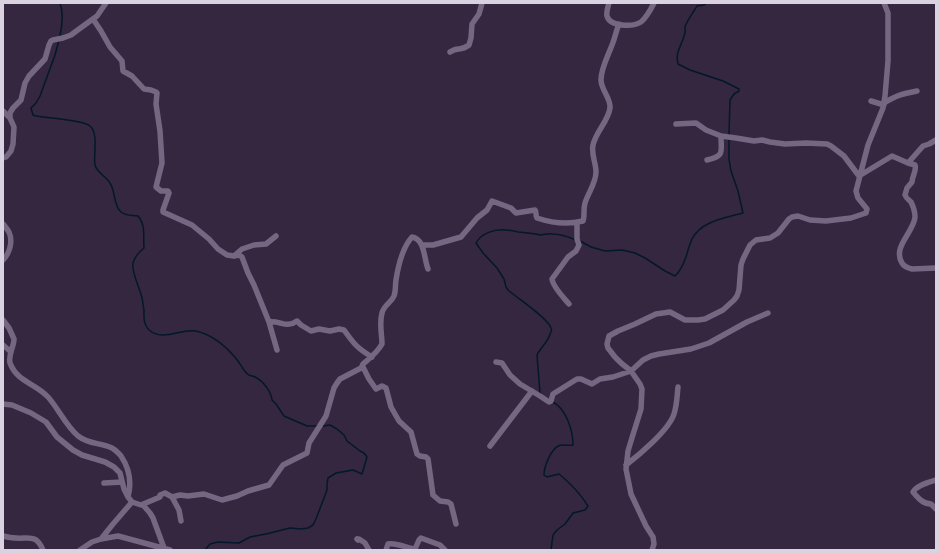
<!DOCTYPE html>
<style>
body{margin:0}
#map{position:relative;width:939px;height:553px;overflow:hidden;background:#34273f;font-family:Manrope,sans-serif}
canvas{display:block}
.frame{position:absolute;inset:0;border:4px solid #dad2e1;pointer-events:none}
</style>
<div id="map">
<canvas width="939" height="553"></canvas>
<div class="frame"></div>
</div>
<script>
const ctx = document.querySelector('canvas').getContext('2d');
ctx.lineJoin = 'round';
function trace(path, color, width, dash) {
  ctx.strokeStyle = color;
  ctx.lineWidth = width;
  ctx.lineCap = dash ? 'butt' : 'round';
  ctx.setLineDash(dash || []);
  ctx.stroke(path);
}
trace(new Path2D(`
 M60,3C64,13 62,26 60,36
 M706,3L704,5L697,6C696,8 686,22 685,27C685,31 686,33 684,36C681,47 675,52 678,64L690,70L723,81L739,89V91L734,94L730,100L729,135
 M59,40L55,55L40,96L36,103L31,108L33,115L36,116C46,118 84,120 90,126C99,134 93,154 95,165C97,173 106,176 110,183C116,192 113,205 121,212C126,216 132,215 138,216C146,225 143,237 144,248C139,252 135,256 133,263C131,272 140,288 142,298C143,302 143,306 144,310C144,317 143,324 149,330C163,342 181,328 196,331C213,335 227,347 238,361C241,365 244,372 249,375C251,376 253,376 255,377C263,381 271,391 272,400L276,404L284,416L307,426H317
 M580,241L591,247L605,251L622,250L635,253L645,258L665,271L675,276C682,270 684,262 687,254C688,249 690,244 692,239C701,221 725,218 743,213L738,191L731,171L729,159V139
 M541,394L540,393L537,355C541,347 548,342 550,334C551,332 552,329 551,328C548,318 517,298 508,290L506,287L504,279L497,268L483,253L476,243C481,233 495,229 506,230C510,230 514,231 518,232C525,233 532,233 540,235C544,235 548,233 552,234C560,234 569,237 576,240
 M205,550L210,544L218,542L239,543L250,537L266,534L290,528L301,529L308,528L313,525L316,519L327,490V484L328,478L336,473L353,470L362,474L367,457L364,453L360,451L347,441L344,435L337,429L330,425L323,426
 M551,550L553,535L557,530L565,524L573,513L585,510L588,506C580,493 570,483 559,474L547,477L544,475C544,467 550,451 558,446C562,444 569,446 573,445C573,430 566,409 553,402`), '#03182a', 1.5);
trace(new Path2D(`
 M609,3C608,7 606,12 607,16C610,27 633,27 641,22C647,17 651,9 654,3
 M93,19L101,31L110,47L122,61L123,71L132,76L144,89L151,90L156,92L157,93L156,104L160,131L162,163L156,187L161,191H168L169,193L163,210V212L192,225L209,239L218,249L227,255L234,256L239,255L242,257L248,273L254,285L269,322C280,320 286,329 297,321L301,325L311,331L319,329L330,331L339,329L344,330C354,344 357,348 372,357
 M450,52C458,46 460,52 469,45L471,38L472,24L479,14L482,3
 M871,101L884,105
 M884,103C897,95 902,94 917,91
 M3,111L10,118
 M676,124L696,123L706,130L721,136L736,138L754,141L762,140L770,142L785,144L806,143L827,144L831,146L844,156L859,176L892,156L908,163L915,165C917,171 912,176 912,182L907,188L905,195C906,198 909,200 911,202C913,206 915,213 915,217C914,232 892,247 902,263C904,267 908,268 912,269L936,268
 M3,158L6,157L11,151L13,144L14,127L10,118V113L13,108L21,100L25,83L29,76L45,59L49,45L51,41L53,40L63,38L71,35L75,32L97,16L106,3
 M707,160C725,156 721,152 721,136
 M908,163L923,146L929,144L936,140
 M3,224C5,226 7,229 9,232C13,241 10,253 3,260
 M422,245H433L461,237L477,218L487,210L492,201L511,208L516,213L535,210C537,212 535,215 537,218C552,223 567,225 583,221C585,216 583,210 585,203C588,193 596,183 596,172C596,163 591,154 593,145C596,131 608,122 610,108C611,98 601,90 601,80C601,68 608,56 612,45C615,38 616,31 619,24
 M234,256L242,249L254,245L266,244L276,236
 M569,304C564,298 553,287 552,279L568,257L576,251L579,245L577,239V223
 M3,320L9,328L14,339C14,347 8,354 10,363C17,382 35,383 48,397C58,408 66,426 78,436C90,445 99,442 112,448C116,450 118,453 121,456C129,468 132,482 128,497
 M269,322L277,350
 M3,345L11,352
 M496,362L502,363L510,375L520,384L540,396L549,402L551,401L553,394L577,379H581L592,384L600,379L613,377L631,371L643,360L651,356L659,354L691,349L709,343L747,322L768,313
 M363,367L369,379L376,389L382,386L386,388L391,407L399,421L411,432L417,454L420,456L426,457L428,459L433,495L440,501L448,502L451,504L456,524
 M3,404L12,405L31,413L46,422L57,437L73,450L82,455L105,462L114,467L120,473L124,489L128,497L132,502L141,505L160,497V495L165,493L172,497L180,495L188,496L204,494L222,500L237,496L248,491L269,485L283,465L307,453L309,443L326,416L334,388L337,383L340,379L363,367L362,366L363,364C370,358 377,353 382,344C382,334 379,324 382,313C384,305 391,303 394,296C396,291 395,286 396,280C398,267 403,247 412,237C425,239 424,259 428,269
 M490,446L532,391
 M626,465C639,455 669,430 674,414C677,405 677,396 678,387
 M936,480C929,482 917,485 913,492C918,498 923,504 931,504L936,509
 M104,483L122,482
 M172,497L179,510L181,521
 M143,505L150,513L153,518L164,548
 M3,536C7,537 12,538 16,538C30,539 36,534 43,550
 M101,539L113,524L132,502
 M357,539L358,540L359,539L365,543L369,550
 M80,550L92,542L101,539L118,536L170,550
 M386,550L388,544C396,542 406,548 415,549L419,540L421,538L440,545L445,550
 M652,550L654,544L653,537L646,526L631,494L626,469L628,451L631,441L641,409L642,389L640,384L631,371L621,363L615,357L608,348L607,344L609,336L618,331L635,324L656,314L670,312L685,320H698L705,319L723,310L734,300L737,296L739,290L741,265L743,259L750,245L756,240L770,238L778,233L789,219L792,217L798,216L810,220L826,221L851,218L866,213L867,209L858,198L856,191L868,145L883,108L885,96L888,61V13L884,3`), '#756782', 5.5);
</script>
